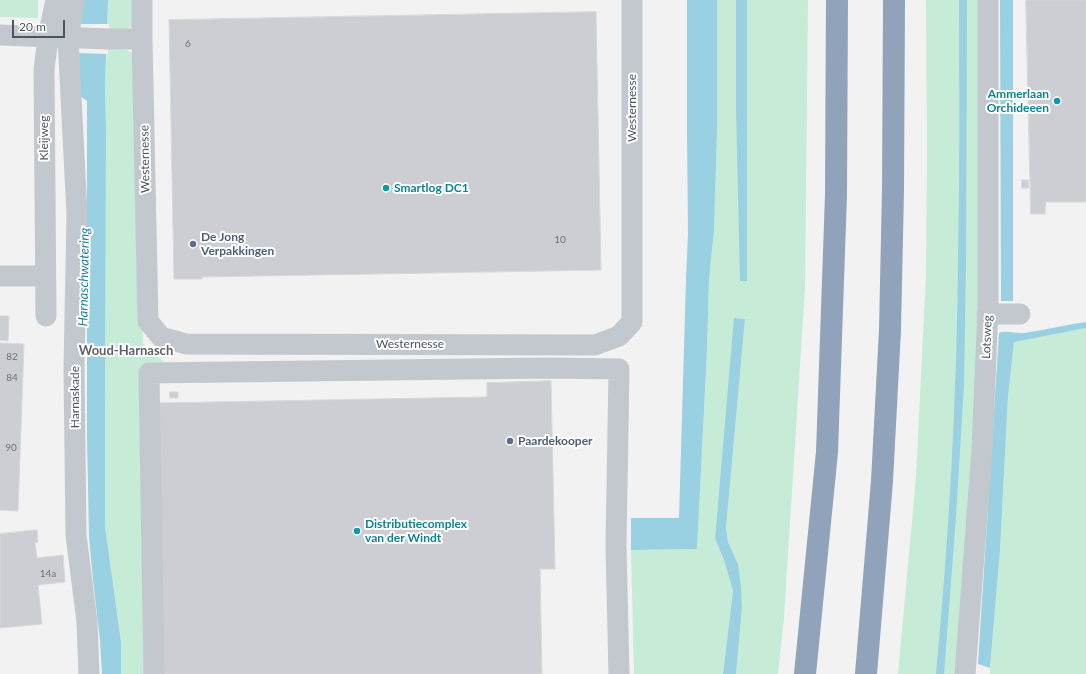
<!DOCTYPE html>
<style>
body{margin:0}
#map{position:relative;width:1086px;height:674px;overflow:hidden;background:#f3f2f2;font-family:Lato,sans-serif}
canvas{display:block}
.scale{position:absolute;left:12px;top:20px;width:53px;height:18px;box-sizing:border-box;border:2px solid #4c545d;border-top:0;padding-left:5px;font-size:12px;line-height:14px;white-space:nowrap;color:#4c545d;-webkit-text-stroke:3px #fff;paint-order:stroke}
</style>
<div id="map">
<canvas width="1086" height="674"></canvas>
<div class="scale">20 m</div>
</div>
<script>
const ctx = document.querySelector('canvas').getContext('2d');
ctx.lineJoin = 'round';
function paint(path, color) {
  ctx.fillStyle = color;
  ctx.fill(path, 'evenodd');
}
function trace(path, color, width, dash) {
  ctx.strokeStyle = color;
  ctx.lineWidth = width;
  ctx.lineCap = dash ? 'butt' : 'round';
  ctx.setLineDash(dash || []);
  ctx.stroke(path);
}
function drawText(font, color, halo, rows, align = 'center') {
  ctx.font = font + ' Lato,sans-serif';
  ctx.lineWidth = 4;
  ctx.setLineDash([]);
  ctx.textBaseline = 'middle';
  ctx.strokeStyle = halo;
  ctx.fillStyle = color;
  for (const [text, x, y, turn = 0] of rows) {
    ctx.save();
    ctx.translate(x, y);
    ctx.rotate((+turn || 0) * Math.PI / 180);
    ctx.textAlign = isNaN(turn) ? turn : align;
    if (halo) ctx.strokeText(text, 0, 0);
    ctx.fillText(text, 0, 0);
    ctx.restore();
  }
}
paint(new Path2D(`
 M0,0H38V18L0,17Z
 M108,0H138L133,25L128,29H107Z
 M717,0H808L805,287L784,617L778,674H736L742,607L738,564L728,542L726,528L745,319L735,318L715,537L724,560L733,591L723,674H634L631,550L697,549L707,350L709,279L714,231L717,133Z
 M926,0H979V298L972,487L957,674H898L916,477L926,275L927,151Z
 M107,49L127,50L133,54L140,193L143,344L170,367H145L150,674H121V642L105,526V410L106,128L105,87Z
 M1086,328V674H990V668L1000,550L1008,396L1014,341Z`), '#c6ebd6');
paint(new Path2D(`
 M81,0H108L105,87L106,128L105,410V526L121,642V674H102L100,640L93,580L89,537L87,436V101L80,96L79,56Z
 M687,0H717V133L714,231L709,279L707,350L697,549L631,550V518H679L686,279L688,233L687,133Z
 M736,0H747V281H740L736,106Z
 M959,0H967L966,261L964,384L956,516L944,674H936C949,536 957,397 958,258C960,172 959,86 959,0Z
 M1000,0H1013V301H1001Z
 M734,318L745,319L726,528L728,542L738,564L741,587L742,607L736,674H723L733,591L724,560L715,538Z
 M1086,322V328L1014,342L1008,396L1000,550L990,668L978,664L999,333C1007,330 1016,334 1024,333C1045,330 1065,325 1086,322Z`), '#99d0e2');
paint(new Path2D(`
 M78,24H109L108,54L77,53Z`), '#f3f2f2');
const building = new Path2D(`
 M1026,0H1086V202H1046L1045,214H1031Z
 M596,12L601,270L202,277V279H174L169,20Z
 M1022,180H1028L1029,188H1022Z
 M0,316H9L8,341L0,340Z
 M0,343L24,344L18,511L0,510Z
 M551,381L555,569H540L542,674H163L158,403L487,397V383Z
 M170,392H178V398H170Z
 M37,530L38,542L35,543L37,558L63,555L65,582L38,585L42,624L0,628V534Z`);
paint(building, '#cdced3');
trace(building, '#d6d8dc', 1);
trace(new Path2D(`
 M74,0L68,38L77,214L74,368L76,535L87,622L89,674
 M142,0V39L148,321L161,337L186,344L595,345L619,336L632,322V0
 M0,35L109,39H142
 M0,276H45
 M987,314H1020
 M46,316L44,70L48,37L56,0
 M154,674L149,373L548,368L619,369L616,546L619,674
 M965,674L982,450L988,309V0`), '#c2c8ce', 21);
trace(new Path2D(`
 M805,674L827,452L836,195L837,0
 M866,674L882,481L890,330L893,190L894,0`), '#90a3ba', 22);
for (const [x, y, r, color] of [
 [1057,101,4,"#0f9aa8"],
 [386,188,4,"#0f9aa8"],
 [193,244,4,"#5c6f8a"],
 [510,441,4,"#5c6f8a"],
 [357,531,4,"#0f9aa8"]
]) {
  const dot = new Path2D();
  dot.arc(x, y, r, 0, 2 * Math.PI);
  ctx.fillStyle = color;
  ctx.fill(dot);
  trace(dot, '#fff', 1.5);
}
drawText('10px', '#6c727a', null, [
 ["6",188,44],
 ["10",560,240],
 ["82",12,357],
 ["84",12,378],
 ["90",11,448],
 ["14a",48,574]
]);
drawText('bold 12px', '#0d838f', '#fff', [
 ["Ammerlaan",1049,94,"right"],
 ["Orchideeen",1049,108,"right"],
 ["Smartlog DC1",394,188],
 ["Distributiecomplex",365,524],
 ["van der Windt",365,538]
], 'left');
drawText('12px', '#4c545d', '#fff', [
 ["Westernesse",632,108,-90],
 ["Kleijweg",44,138,-90],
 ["Westernesse",145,159,-91],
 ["Lotsweg",987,337,-88],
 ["Westernesse",410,344],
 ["Harnaskade",75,397,-90]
]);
drawText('bold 12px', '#4e5e75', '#fff', [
 ["De Jong",201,237],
 ["Verpakkingen",201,251],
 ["Paardekooper",518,441]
], 'left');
drawText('italic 13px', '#1e7e9d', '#fff', [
 ["Harnaschwatering",84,277,-89]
]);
drawText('bold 13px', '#5f6266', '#fff', [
 ["Woud-Harnasch",126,351]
]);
</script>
